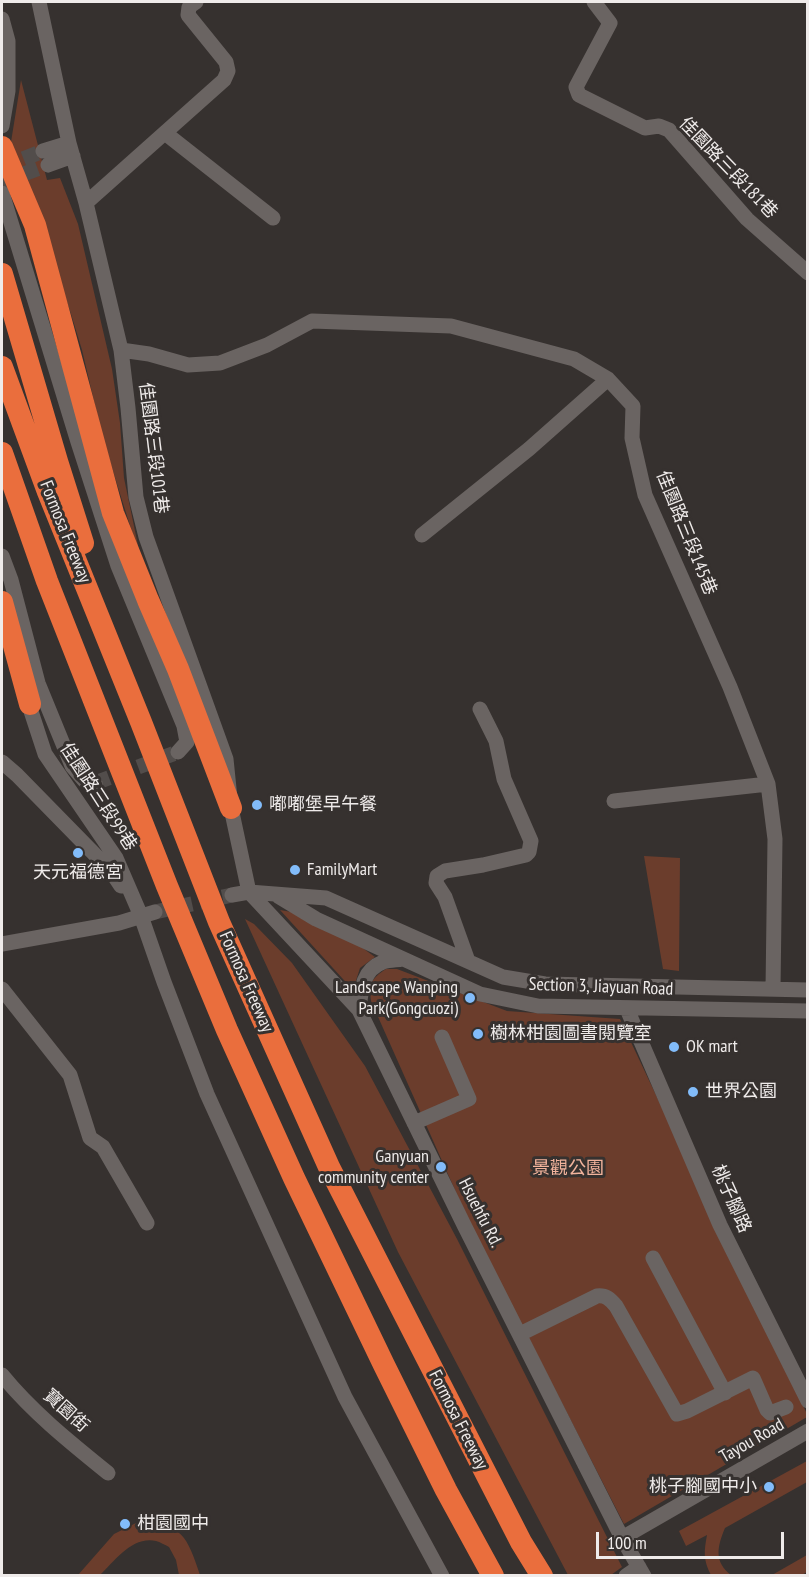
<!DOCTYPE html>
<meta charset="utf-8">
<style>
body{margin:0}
#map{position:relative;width:809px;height:1577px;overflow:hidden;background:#36312f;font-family:"PT Sans Narrow",sans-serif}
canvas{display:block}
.frame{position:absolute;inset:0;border:3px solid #efebea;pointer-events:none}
.scale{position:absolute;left:596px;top:1532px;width:188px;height:27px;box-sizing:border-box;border:3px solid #efebea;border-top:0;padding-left:8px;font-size:18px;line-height:21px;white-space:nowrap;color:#efebea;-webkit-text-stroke:4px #36312f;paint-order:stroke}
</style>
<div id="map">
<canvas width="809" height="1577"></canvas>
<div class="frame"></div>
<div class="scale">100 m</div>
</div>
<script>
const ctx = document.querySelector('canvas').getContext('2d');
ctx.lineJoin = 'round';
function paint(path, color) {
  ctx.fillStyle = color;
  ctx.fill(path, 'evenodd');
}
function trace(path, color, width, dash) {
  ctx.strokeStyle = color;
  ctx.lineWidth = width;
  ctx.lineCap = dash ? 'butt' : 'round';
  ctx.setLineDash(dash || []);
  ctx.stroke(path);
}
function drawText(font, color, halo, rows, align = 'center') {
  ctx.font = font + ' "PT Sans Narrow","Noto Sans TC",sans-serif';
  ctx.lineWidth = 6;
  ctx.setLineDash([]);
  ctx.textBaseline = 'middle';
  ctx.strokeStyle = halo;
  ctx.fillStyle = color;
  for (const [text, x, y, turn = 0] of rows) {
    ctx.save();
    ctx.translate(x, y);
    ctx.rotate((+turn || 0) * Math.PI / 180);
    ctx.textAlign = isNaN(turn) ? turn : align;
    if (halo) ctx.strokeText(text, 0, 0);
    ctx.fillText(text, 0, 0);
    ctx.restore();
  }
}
paint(new Path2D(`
 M21,80L47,180L60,178L78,224L112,369L120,423L124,478L141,560L121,497L102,435L82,350L71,314L49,248L11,142Z
 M644,856L680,858L679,971L663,969Z
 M280,910L320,917L375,957L360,968L353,990Z
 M245,919L254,924L292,963L365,1066L457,1239L622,1567L611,1575H568L398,1252Z
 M386,969H397L507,1011L620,1019L807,1414V1417L624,1524L471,1226L371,1001C369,983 371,979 386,969Z
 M807,1461V1482L725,1528C717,1547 714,1562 731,1575H711C703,1560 704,1551 707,1535L686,1546L679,1531Z
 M136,1523C181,1522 187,1535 200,1575H179L176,1560L169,1547C165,1545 160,1542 156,1541C132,1536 115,1561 100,1575H78L114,1534Z
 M807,1555V1572L802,1575H772Z`), '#6b3d2c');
trace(new Path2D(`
 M2,167L43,151
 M2,182L48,165
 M95,783L178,752
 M155,912L232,895`), '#524d4b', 15, [15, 8]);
trace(new Path2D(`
 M39,2L69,143L86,203L121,350L128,408L136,497L146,537L226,759L231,808L249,892
 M594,2L610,23L576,87L579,95L645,128L659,126L669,130L747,219L808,273
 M2,19L8,41V91L2,126
 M165,133L273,218
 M43,151L69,143
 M48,165L73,156
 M2,193L78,442L118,566L184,726L187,742L178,752
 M86,203L224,80L228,71L226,62L188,15L189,7L196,2
 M121,350L149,354L188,365L220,363L267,345L312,321L451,326L574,359L608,379L633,406L632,438L645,495L730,687L768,784L775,839L773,989
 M422,535L529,449L608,379
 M2,556L11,580L38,683L72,766L84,780L95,783
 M26,696L45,754L116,858L141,916L164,982L207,1094L345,1397L442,1576
 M2,762L17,775L111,871L121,886
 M614,801L768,784
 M249,892L359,1010L464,1225L622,1538L644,1576
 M232,895L249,892L326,898L503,977L545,984L808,990
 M278,896L316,919L480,994L538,1006L808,1011
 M2,944L119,923L155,912
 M468,961L445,897L436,883L437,876L445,871L483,865L526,855L529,852L531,841L504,779L496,741L480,709
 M2,989L70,1075L90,1138L103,1147L147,1223
 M627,1009L720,1225L808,1401
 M359,1010C361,991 362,970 383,962C389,960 396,960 402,959
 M414,1123L469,1099L442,1037
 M653,1258L725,1393
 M520,1334L597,1296C606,1295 610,1299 616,1306L677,1414L687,1411L753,1378L767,1410L770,1413L786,1407
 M2,1375C32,1412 71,1443 108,1473
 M622,1538L808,1431
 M626,1576L639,1567`), '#6a6462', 15);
trace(new Path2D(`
 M2,147L35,225L113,513L148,600L178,669L231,808
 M2,274L57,461L83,543
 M2,367L48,492L141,722L219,922L329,1167L521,1542L542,1576
 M2,453L47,581L167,886L227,1030L294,1178L384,1365L446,1490L493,1576
 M2,602L30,704`), '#ea6e3d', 22);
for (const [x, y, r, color] of [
 [257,805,6,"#82bcfa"],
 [78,853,6,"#82bcfa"],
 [295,870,6,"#82bcfa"],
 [470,998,6,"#82bcfa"],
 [478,1034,6,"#82bcfa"],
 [674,1047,6,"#82bcfa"],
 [693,1092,6,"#82bcfa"],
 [441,1167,6,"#82bcfa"],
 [769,1487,6,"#82bcfa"],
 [125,1524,6,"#82bcfa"]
]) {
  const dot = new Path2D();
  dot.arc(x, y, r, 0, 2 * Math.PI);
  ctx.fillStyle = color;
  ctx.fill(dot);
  trace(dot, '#36312f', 2);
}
drawText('18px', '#efebea', '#36312f', [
 ["佳園路三段181巷",728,168,46],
 ["佳園路三段101巷",153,448,83],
 ["Formosa Freeway",65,532,68],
 ["佳園路三段145巷",686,533,68],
 ["佳園路三段99巷",98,797,57],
 ["Formosa Freeway",246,982,66],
 ["Section 3, Jiayuan Road",601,987,2],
 ["桃子腳路",731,1199,66],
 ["Hsuehfu Rd.",480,1213,63],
 ["寶園街",66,1411,42],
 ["Formosa Freeway",458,1420,63],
 ["Tayou Road",752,1441,-30]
]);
drawText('18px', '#efebea', '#36312f', [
 ["嘟嘟堡早午餐",269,805],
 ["FamilyMart",307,870],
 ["天元福德宮",78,873,"center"],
 ["Landscape Wanping",458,988,"right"],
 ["Park(Gongcuozi)",458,1009,"right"],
 ["樹林柑園圖書閱覽室",490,1034],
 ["OK mart",686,1047],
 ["世界公園",705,1092],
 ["Ganyuan",429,1157,"right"],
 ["community center",429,1178,"right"],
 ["桃子腳國中小",757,1487,"right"],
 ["柑園國中",137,1524]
], 'left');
drawText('18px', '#f2b39c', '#36312f', [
 ["景觀公園",568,1169]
]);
</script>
